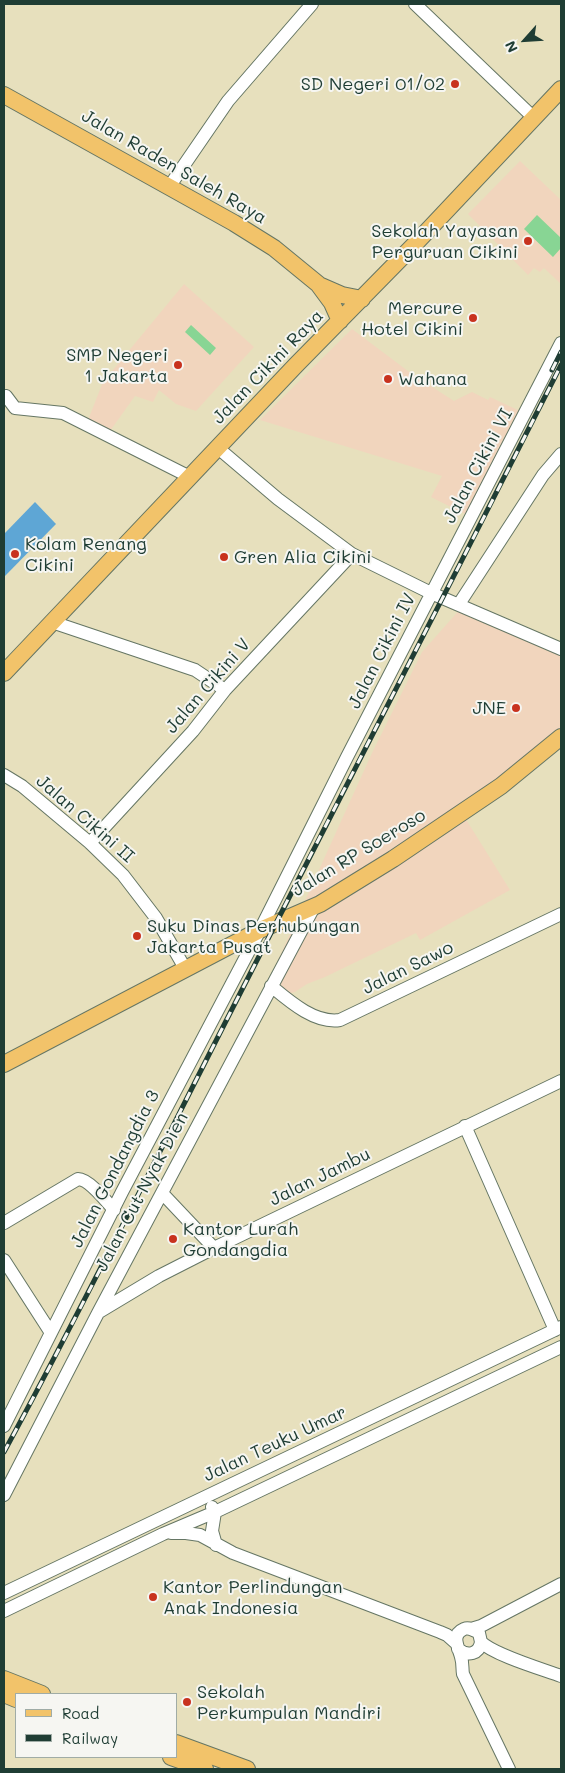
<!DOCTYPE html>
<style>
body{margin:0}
#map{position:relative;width:565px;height:1773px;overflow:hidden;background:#e7e0bd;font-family:Mali,sans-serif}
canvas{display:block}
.frame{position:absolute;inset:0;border:5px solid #1f3d34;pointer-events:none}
.legend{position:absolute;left:15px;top:1693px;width:162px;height:65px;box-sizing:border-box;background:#f6f6f2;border:1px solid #a0aca6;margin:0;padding:6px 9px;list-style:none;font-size:15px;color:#1f3d34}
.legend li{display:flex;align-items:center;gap:10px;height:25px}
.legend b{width:25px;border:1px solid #a0aca6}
.north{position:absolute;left:500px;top:15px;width:50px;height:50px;-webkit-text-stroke:4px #f6f6f2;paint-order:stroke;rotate:244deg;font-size:14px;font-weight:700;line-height:20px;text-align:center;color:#1f3d34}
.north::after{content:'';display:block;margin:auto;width:18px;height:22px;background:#1f3d34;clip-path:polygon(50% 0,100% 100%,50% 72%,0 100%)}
</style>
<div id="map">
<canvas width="565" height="1773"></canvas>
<div class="frame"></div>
<ul class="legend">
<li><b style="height:6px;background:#f2c36a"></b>Road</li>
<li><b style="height:6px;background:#1f3d34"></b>Railway</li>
</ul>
<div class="north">N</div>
</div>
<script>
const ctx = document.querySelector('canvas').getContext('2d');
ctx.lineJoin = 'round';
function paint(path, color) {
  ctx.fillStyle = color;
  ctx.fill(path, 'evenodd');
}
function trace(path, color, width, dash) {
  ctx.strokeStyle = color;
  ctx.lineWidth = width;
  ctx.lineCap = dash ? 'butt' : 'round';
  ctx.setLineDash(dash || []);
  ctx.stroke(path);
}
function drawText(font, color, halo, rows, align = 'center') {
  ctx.font = font + ' Mali,sans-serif';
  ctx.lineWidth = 4;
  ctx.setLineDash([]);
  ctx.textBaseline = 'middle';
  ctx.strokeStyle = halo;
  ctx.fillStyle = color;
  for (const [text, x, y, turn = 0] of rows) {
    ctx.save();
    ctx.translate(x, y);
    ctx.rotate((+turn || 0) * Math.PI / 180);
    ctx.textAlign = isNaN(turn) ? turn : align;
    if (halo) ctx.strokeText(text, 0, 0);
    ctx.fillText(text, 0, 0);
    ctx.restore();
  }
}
paint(new Path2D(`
 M520,161L561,200V284L544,268L540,272L534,268L528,275L468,214Z
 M184,284L254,347L196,411L176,404L159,390L153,402L135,396L110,431L88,420L103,382Z
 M352,329L412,374L454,401L472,392L488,400L490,397L522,412L467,515L431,497L442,476L260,420Z
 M463,606L561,656V738L462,813L510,890L420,940L416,933L325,977L307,984L295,992L259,1002L372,753L422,652Z`), '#f1d5bd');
paint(new Path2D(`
 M537,215L561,238V248L553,257L524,229Z
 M191,325L216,348L210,355L185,332Z`), '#88d594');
paint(new Path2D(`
 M35,502L56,524L5,576L4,574V534Z`), '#5ea6d5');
const minor = new Path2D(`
 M415,4L534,118
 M169,187L228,101L312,4
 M6,396L15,408L63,413L190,477
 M218,448L278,499L352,554L431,593L561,649
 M459,604L543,475L561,454
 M52,622L195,670L225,690
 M4,775L22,786L90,843L123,875L156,918L186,970
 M90,843L193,731L225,690L352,554
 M271,986C289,1001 315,1024 340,1020L561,914
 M465,1126L555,1330
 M162,1193L214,1248
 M4,1223L78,1179C89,1179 107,1202 114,1210
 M4,1260L51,1333
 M99,1312L159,1276L214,1248L561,1081
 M4,1426L122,1192L260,930L347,757L561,343
 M4,1495L98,1313L314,907
 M212,1507L215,1512L212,1531L216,1545
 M171,1533H186L200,1535L233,1553L440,1632L447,1635L456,1643
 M4,1593L561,1327
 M4,1611L163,1534L215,1512L561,1347
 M471,1629L481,1626L561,1584
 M481,1642C494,1655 542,1669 561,1676
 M458,1649C468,1657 479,1654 481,1642L479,1633C474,1630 469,1627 464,1629C450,1635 459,1648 461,1657C463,1663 462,1668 463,1674L509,1769`);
const major = new Path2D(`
 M4,95L234,223L274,248L318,284L332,303L340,321
 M319,285L342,295L362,299
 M4,673L296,365L414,245L561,89
 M4,1064L260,930L320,904L393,859L501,786L561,737
 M4,1679L42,1694
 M4,1694L16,1699
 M176,1743L247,1769
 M171,1757L205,1769`);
trace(minor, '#657664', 14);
trace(major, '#657664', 18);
trace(minor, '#fff', 12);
trace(major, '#f2c36a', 16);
const rail = new Path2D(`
 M552,370L561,352
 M4,1452C90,1294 169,1132 251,972C354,769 459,568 561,365`);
trace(rail, '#1f3d34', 5);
trace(rail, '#f6f6f2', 3, [9]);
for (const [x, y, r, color] of [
 [455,84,5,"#c8321e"],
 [528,241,5,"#c8321e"],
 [473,318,5,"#c8321e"],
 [178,365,5,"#c8321e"],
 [388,379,5,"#c8321e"],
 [15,554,5,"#c8321e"],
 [224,557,5,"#c8321e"],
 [516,708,5,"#c8321e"],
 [137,936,5,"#c8321e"],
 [173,1239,5,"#c8321e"],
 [153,1597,5,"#c8321e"],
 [187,1702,5,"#c8321e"]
]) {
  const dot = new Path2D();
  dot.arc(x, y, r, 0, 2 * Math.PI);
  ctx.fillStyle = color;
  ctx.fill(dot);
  trace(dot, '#f6f6f2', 2);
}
drawText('18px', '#1f3d34', '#f6f6f2', [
 ["SD Negeri 01/02",445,84,"right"],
 ["Sekolah Yayasan",518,231,"right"],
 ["Perguruan Cikini",518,252,"right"],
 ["Mercure",463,308,"right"],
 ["Hotel Cikini",463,329,"right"],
 ["SMP Negeri",168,355,"right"],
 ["1 Jakarta",168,376,"right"],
 ["Wahana",398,379],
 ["Kolam Renang",25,544],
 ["Cikini",25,565],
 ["Gren Alia Cikini",234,557],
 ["JNE",506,708,"right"],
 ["Suku Dinas Perhubungan",147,926],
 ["Jakarta Pusat",147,947],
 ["Kantor Lurah",183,1229],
 ["Gondangdia",183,1250],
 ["Kantor Perlindungan",163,1587],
 ["Anak Indonesia",163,1608],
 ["Sekolah",197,1692],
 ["Perkumpulan Mandiri",197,1713]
], 'left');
drawText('18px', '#1f3d34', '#f6f6f2', [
 ["Jalan Raden Saleh Raya",174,167,30],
 ["Jalan Cikini Raya",268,367,-46],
 ["Jalan Cikini VI",478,466,-62],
 ["Jalan Cikini IV",382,651,-63],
 ["Jalan Cikini V",208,686,-49],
 ["Jalan Cikini II",85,819,41],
 ["Jalan RP Soeroso",359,853,-31],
 ["Jalan Sawo",408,968,-26],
 ["Jalan Gondangdia 3",115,1169,-63],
 ["Jalan Jambu",320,1177,-26],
 ["Jalan Cut Nyak Dien",142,1192,-62],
 ["Jalan Teuku Umar",275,1444,-25]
]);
</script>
